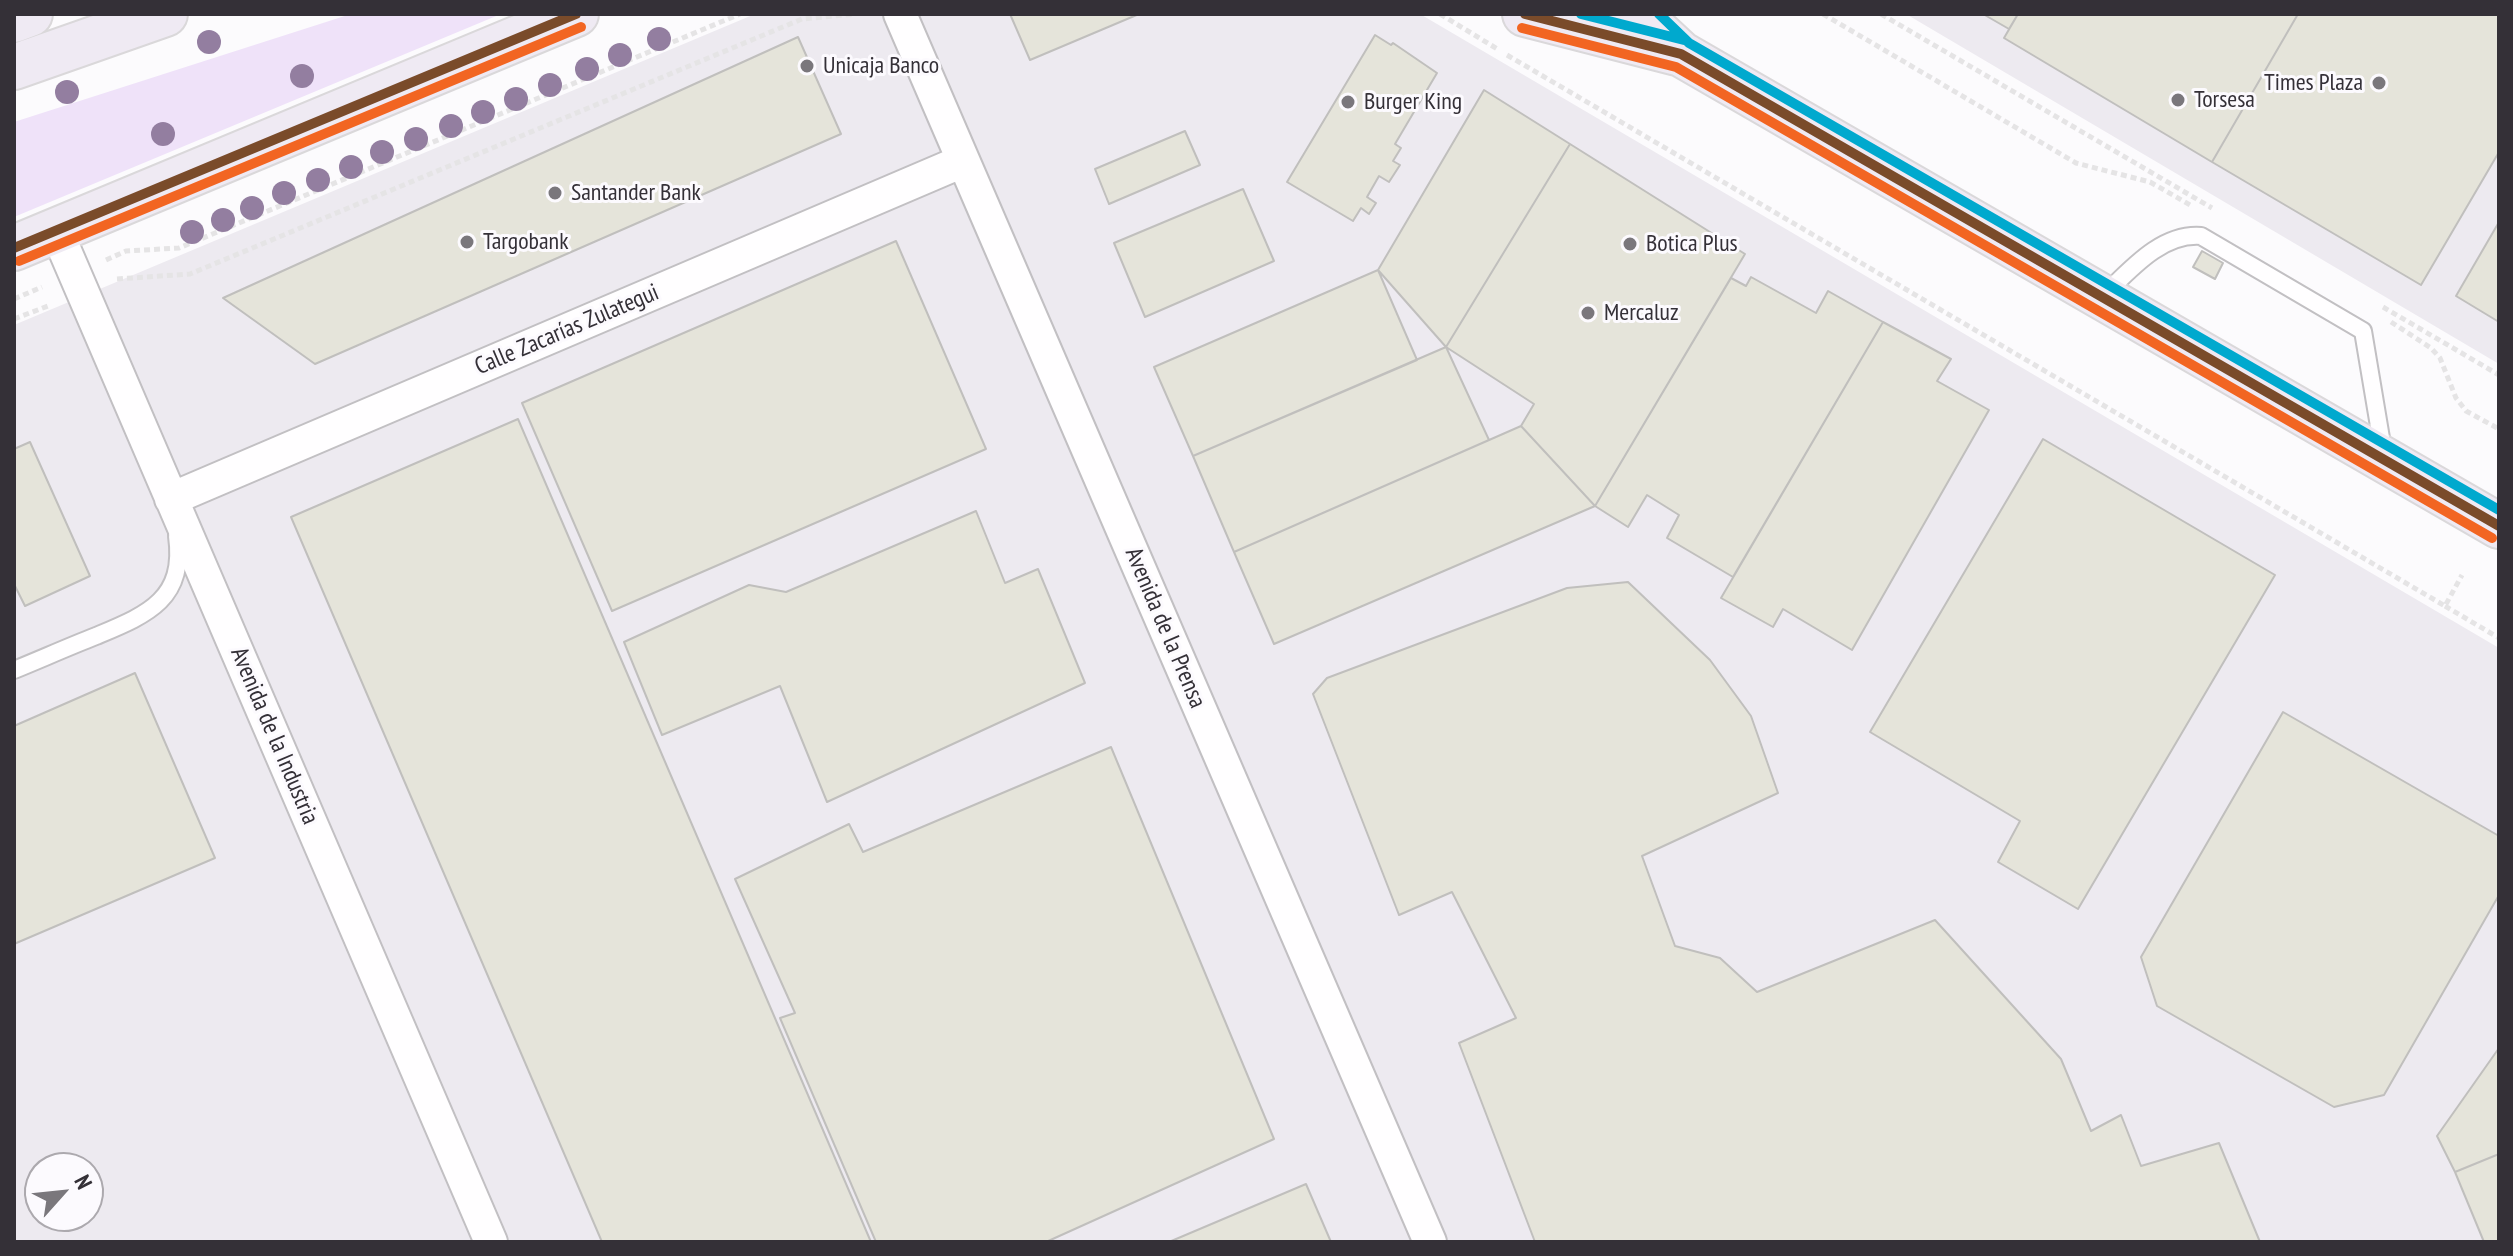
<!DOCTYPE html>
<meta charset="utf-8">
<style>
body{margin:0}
#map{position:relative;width:2513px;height:1256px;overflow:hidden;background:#fcfbfd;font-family:"PT Sans Narrow",sans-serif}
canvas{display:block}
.frame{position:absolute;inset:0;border:16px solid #343037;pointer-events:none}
.north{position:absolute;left:24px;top:1152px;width:80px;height:80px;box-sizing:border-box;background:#fcfafe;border:2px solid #aca9ae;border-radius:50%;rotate:63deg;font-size:22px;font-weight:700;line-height:32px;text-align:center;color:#343037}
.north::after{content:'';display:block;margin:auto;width:28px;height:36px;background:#7a777c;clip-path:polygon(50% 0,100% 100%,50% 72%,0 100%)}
</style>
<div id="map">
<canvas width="2513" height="1256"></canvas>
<div class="frame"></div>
<div class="north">N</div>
</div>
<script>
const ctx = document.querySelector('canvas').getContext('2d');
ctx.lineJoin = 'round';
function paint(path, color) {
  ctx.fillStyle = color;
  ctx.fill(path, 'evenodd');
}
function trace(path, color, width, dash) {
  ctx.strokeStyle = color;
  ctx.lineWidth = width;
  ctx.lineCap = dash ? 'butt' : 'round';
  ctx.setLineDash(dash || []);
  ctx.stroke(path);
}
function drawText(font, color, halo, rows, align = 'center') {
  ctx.font = font + ' "PT Sans Narrow",sans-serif';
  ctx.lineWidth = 6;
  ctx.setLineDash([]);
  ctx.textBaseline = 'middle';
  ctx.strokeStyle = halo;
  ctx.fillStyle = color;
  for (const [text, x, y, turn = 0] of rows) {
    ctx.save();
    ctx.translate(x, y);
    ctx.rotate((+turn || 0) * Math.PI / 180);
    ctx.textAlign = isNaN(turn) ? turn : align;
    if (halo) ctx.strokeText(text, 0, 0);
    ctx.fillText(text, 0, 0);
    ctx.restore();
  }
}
paint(new Path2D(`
 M755,14H1420L2499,648V1242H14V325ZM40,1168H88V1216H40Z
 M1906,14H2499V364Z`), '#edeaf0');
paint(new Path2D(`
 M351,14H501L14,217V122Z`), '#efe2f9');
const building = new Path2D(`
 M1010,14H1139L1030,60Z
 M1983,14H2018L2009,29Z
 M2018,14H2298L2212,162L2004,38Z
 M2298,14H2499V152L2421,285L2212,162Z
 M1375,35L1391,45L1393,43L1437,73L1395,144L1401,148L1393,161L1400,165L1389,182L1379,176L1367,197L1376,203L1369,214L1361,208L1353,221L1287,182Z
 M798,37L841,134L315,364L223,298Z
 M1484,90L1570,144L1446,347L1378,270Z
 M1185,131L1200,165L1109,204L1095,169Z
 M1570,144L1745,254L1595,506L1521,426L1534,404L1446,347Z
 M1243,189L1274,261L1145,317L1114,243Z
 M2499,222V322L2456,296Z
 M896,241L986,449L612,611L522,403Z
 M2202,251L2223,263L2215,279L2193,267Z
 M1378,270L1417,360L1193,456L1154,367Z
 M1751,277L1816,313L1828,291L1883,322L1733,577L1667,538L1679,515L1647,495L1628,527L1595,506L1731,278L1746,286Z
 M1883,322L1951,359L1937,381L1989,410L1852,650L1783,609L1773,627L1721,598Z
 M1446,347L1489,440L1234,552L1193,456Z
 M518,419L871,1242H602L291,517Z
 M1521,426L1595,506L1274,644L1234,552Z
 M2043,439L2275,575L2078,909L1998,862L2020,821L1870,732Z
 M30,442L90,576L25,606L14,584V449Z
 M976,511L1005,583L1038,569L1085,683L827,802L780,686L662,735L624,642L749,585L786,592Z
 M1628,582L1710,660L1751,716L1778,793L1642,856L1675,946L1720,958L1757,992L1935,920L2061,1059L2091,1131L2121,1115L2141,1166L2219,1143L2260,1242H1535L1459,1043L1516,1018L1452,892L1399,915L1313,694L1327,678L1567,588Z
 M135,673L215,858L14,944V726Z
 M2283,712L2499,836V895L2384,1095L2334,1107L2157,1006L2141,957Z
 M1111,747L1274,1139L1046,1242H876L780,1018L795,1013L735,879L849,824L863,852Z
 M2499,1048V1154L2455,1172L2437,1136Z
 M2499,1154V1242H2484L2455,1172Z
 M1306,1184L1331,1242H1169Z`);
paint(building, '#e5e4da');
trace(building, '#c0bfbd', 2);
const lane = new Path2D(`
 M2103,296C2130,270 2161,233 2201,236L2363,331L2383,450
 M14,670C41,659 68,647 96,636C146,615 186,600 177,536`);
const street = new Path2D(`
 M900,14L1430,1242
 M56,230L491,1242
 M171,499L963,161`);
const primary = new Path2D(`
 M1525,14L1677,53
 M1638,14L1681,54L2499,526
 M14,20L30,14
 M14,67L165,14
 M14,248L576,14`);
trace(lane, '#c2c0c3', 20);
trace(street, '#c2c0c3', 36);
trace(primary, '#dad8da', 48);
trace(new Path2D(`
 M1440,14L1499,50
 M1823,14L2076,163L2150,182L2192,206
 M1881,14L2212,208
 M1507,55L2445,606L2462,575
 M106,260L126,251L179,248L740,14
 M117,279L190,274L802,19L856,14
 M14,299L42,287
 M2383,307L2499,375
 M14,319L48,306
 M2391,322L2431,348L2440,358L2456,398L2466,411L2499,429
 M2445,606L2499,638`), '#e5e4e5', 5, [6, 4]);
trace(lane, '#fffeff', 16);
trace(street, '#fffeff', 32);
trace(primary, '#efeaf3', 44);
trace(new Path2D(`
 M1525,14L1681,54L2499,526
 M14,248L576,14`), '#7a4b2a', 10);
trace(new Path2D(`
 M1522,28L1676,67L2492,538
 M19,261L581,27`), '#f26522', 10);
trace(new Path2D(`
 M1581,14L1684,40
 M1659,14L1689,43L2499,510`), '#00a9ce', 10);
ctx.fillStyle = '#937ea0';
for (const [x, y] of [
 [659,39],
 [209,42],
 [620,55],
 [587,69],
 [302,76],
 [550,85],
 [67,92],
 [516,99],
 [483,112],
 [451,126],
 [163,134],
 [416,139],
 [382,152],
 [351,167],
 [318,180],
 [284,193],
 [252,208],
 [223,220],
 [192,232]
]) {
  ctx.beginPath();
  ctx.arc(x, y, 12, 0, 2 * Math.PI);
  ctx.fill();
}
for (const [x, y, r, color] of [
 [807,66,8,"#7a777c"],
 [2379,83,8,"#7a777c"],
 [2178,100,8,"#7a777c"],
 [1348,102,8,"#7a777c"],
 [555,193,8,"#7a777c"],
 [467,242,8,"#7a777c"],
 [1630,244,8,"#7a777c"],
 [1588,313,8,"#7a777c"]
]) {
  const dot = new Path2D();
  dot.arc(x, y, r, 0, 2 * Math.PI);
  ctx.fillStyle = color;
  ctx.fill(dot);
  trace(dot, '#fcfafe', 3);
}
drawText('24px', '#343037', '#fcfafe', [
 ["Unicaja Banco",823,66],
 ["Times Plaza",2363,83,"right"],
 ["Torsesa",2194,100],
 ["Burger King",1364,102],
 ["Santander Bank",571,193],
 ["Targobank",483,242],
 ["Botica Plus",1646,244],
 ["Mercaluz",1604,313]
], 'left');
drawText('24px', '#343037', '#fcfafe', [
 ["Calle Zacarías Zulategui",567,330,-23],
 ["Avenida de la Prensa",1165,628,67],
 ["Avenida de la Industria",274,736,67]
]);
</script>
